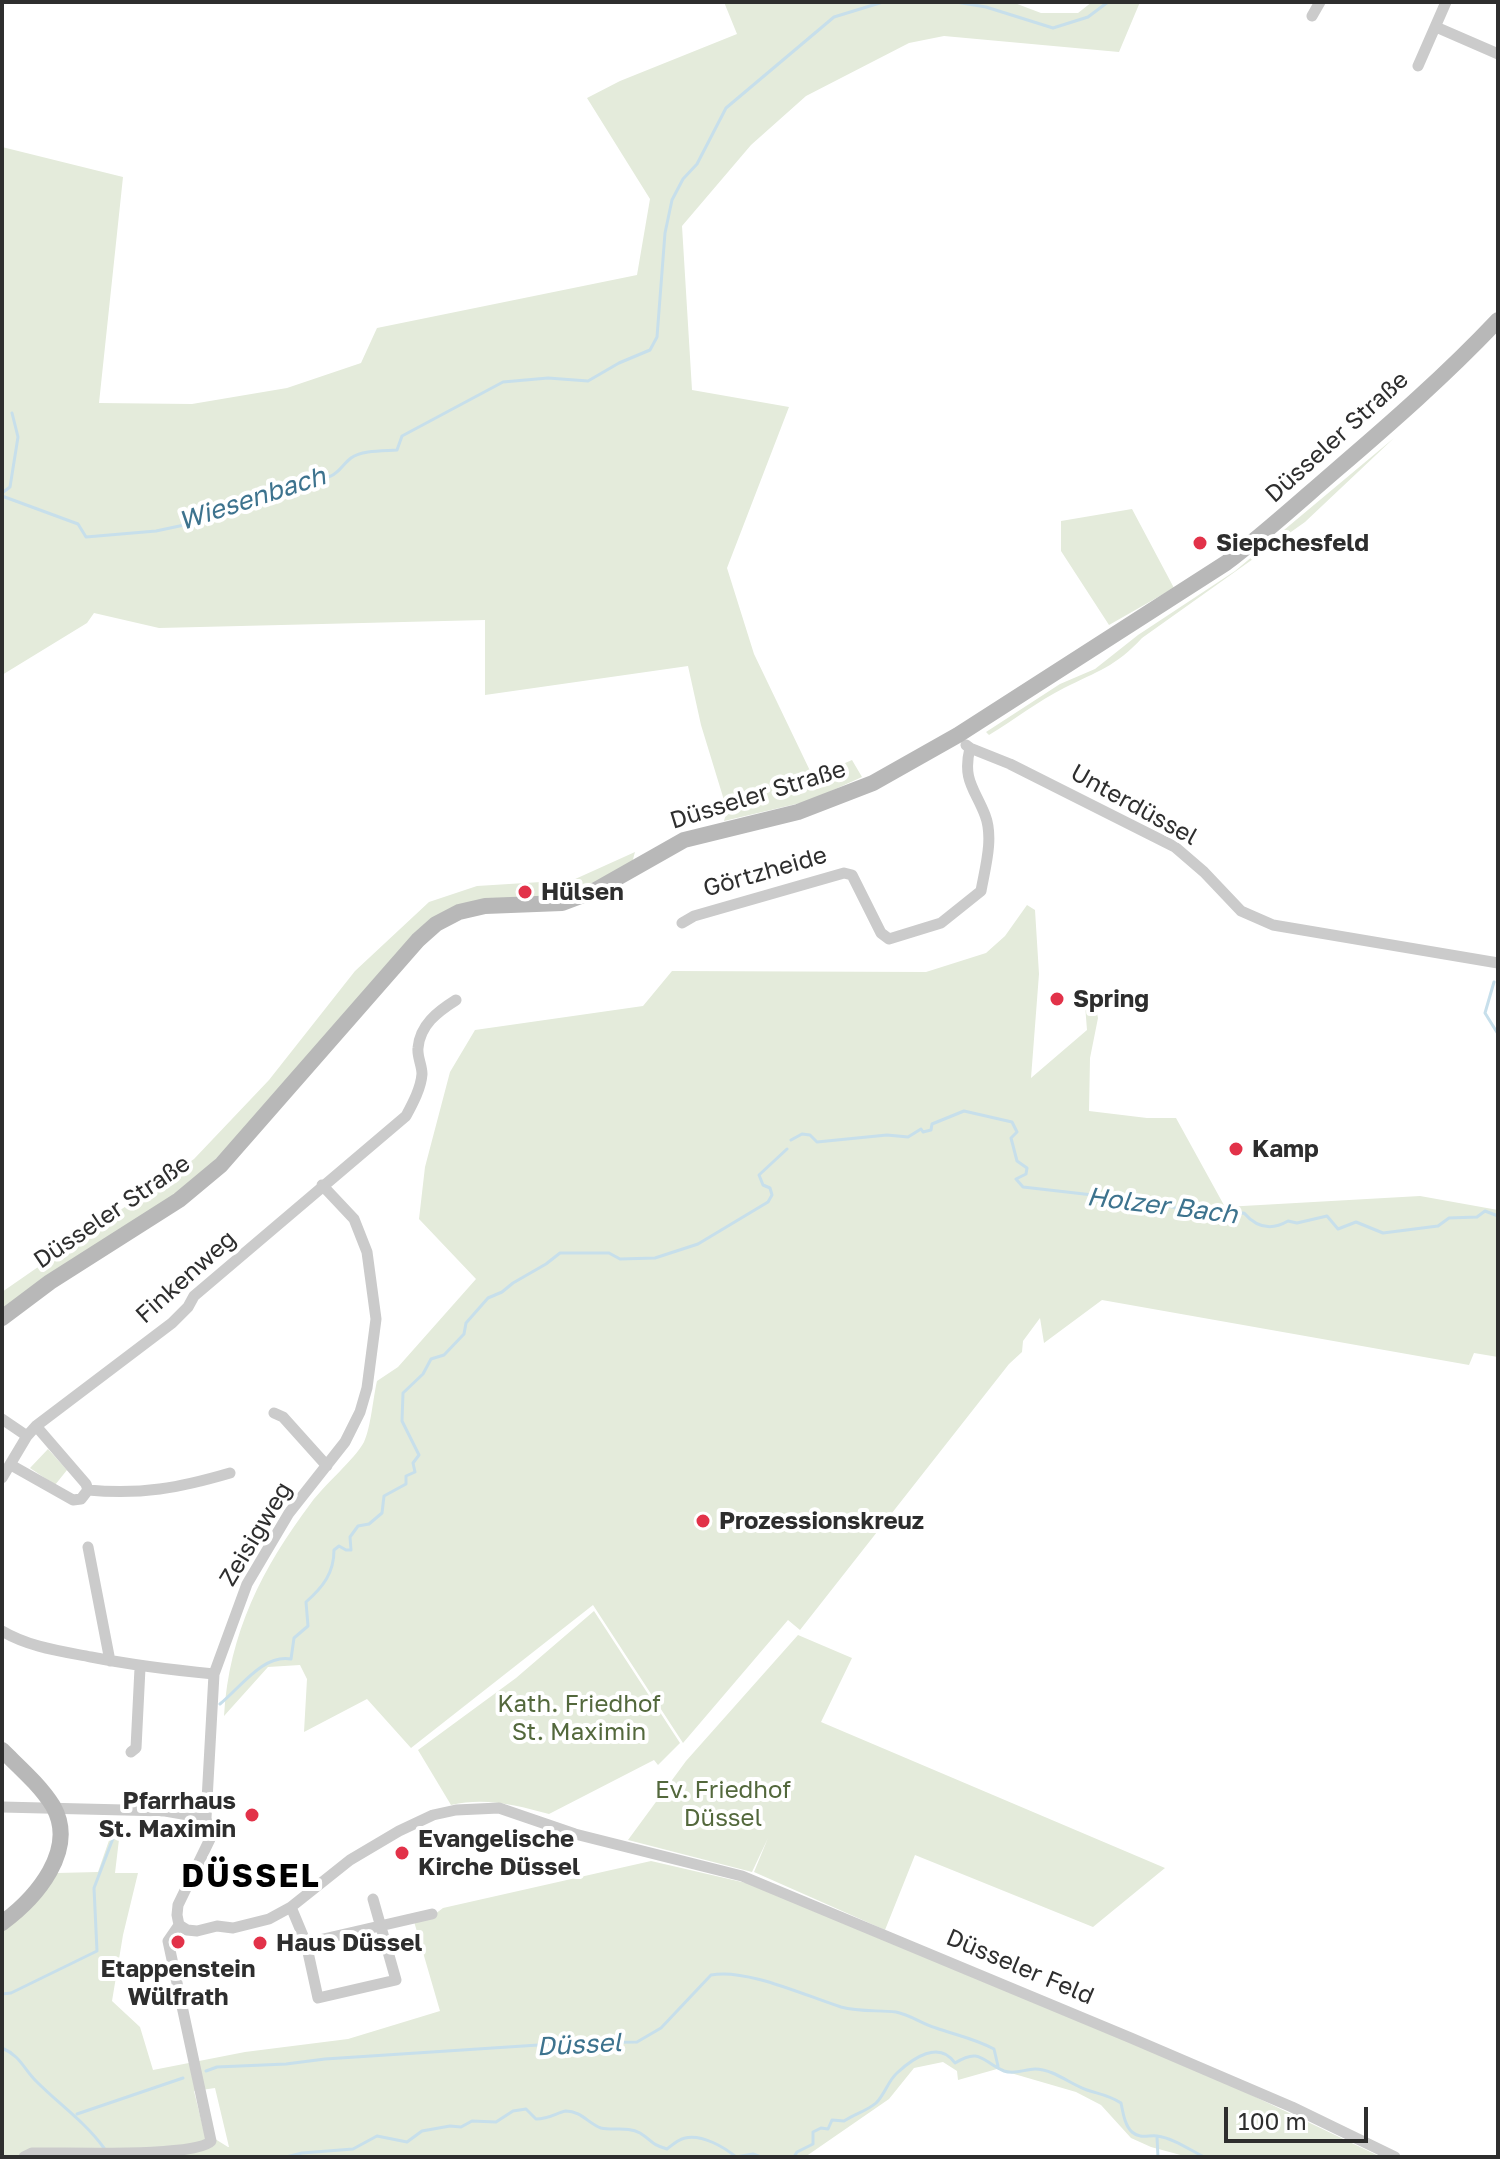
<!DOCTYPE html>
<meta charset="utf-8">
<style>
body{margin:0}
#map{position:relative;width:1500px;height:2159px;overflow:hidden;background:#fff;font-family:"Golos Text",sans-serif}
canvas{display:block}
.frame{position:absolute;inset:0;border:4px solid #2e2e2e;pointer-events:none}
.scale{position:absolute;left:1224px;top:2107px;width:144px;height:36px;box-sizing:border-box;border:4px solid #2e2e2e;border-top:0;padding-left:10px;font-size:24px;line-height:28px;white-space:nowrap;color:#2e2e2e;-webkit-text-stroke:6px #fff;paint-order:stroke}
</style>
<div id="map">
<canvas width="1500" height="2159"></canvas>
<div class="frame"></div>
<div class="scale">100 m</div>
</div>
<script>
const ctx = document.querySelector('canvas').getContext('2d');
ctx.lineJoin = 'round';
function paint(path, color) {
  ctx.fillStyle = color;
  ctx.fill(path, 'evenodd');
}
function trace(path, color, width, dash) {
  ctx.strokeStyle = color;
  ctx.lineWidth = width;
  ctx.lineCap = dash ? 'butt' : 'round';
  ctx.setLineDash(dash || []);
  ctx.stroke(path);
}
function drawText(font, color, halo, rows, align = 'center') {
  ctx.font = font + ' "Golos Text",sans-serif';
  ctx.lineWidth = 8;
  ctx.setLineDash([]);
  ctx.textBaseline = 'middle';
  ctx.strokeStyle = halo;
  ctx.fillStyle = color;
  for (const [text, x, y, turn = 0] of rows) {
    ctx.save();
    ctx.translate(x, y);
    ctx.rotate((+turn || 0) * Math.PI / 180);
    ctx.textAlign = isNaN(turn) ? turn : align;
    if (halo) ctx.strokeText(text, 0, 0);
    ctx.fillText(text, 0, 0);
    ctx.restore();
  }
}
paint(new Path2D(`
 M724,2H1012L1041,13H1078L1092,2H1140L1119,52L944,36L909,43L806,96L751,145L682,226L692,390L789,407L727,568L754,654L813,777L852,760L862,777L809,801L724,821L727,810L701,725L688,666L485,695V620L159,628L94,613L87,623L2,675V147L123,177L99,403L192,404L287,388L361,363L377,328L637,275L650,199L587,98L620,81L737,34Z
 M1394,438L1305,522L1142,638C1115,667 1098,671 1064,688C1038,701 1014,720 989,735L986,732L1060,684L1095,669L1138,635L1235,571Z
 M1132,509L1174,588L1109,625L1061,551V521Z
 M635,852L632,863L577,892L463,905L204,1171L154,1211L2,1310V1292L194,1159L269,1080L355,971L429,902L477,886L573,880Z
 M1027,905L1035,910L1039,974L1031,1078L1087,1030L1084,992L1092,991L1098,1018L1090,1058L1089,1111L1147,1118H1176L1225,1207L1420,1196L1498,1210V1357L1474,1353L1469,1365L1102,1300L1044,1343L1040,1318L1023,1341L1022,1352L1009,1364L800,1630L788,1620L683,1743L593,1605L411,1748L367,1699L304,1732L307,1679L300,1665L268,1667L224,1716C229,1633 262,1568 311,1503C324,1485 355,1459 364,1442C371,1427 373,1398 377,1381L398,1367L476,1279L419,1219L425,1167L450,1072L475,1030L643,1006L672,971L926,972L986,953L1005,936Z
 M48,1449L67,1470L55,1485L30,1468Z
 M594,1611L680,1743L658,1765L654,1760L549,1814C516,1805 485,1797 451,1805L418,1750L516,1678Z
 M798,1635L852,1658L821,1722L1165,1868L1093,1927L915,1855L885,1930L754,1872L768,1838L752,1872L628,1840L686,1761Z
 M113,1829L120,1831L115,1873H138L123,1935L112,2001L140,2027L153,2070L245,2052L348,2039L440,2011L413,1918L435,1914L443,1908L651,1861L755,1885L1195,2068L1381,2157H1188L1151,2147L1131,2138L1101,2105L1076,2092L997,2069L958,2080L957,2071L943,2062L914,2068L889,2099L805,2157H2V1931L57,1873L98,1872ZM215,2088L229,2147H228L204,2132L194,2091Z`), '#e4ebdb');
trace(new Path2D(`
 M956,2L986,7L1053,28L1088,17L1108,2
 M2,493L10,487L18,437L12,413
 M2,496L78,524L86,537L156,531L189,524L251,498H263L274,490L331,476C340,472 343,464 351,458C362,450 383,451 397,450L402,436L503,382L548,378L588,381L619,363L650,350L657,337L665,233L672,200L683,179L697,164L726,108L834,17L883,2
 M1494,982L1485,1013L1498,1034
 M791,1140L802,1134L810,1135L817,1142L887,1135L908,1137L921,1129L923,1132L931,1130L932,1124L964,1111L1012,1122L1017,1132L1011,1138L1017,1161L1027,1168L1026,1174L1016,1179L1023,1187L1119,1198L1137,1205L1159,1201C1170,1209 1183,1207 1193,1216L1244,1213C1256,1227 1271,1231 1288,1221L1297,1223L1327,1216L1338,1229L1356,1222L1383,1233L1438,1226L1449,1218L1477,1217L1485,1211L1498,1216
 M220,1704C241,1687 263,1654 291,1659L294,1638L308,1626L306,1602C323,1587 334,1573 334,1550L339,1546L346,1550H351L350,1537L358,1526L369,1524L382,1513L384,1496L406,1484V1476L415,1472L413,1463L419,1455L402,1421L403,1393L423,1374L431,1359L444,1355L464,1334L466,1323L488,1298L502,1292L513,1283L546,1264L560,1253H609L620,1259L655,1258L698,1244L768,1202L772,1195L770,1188L763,1185L759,1175L787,1149
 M2,1994L11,1993L97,1951L94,1888L120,1820
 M2,2048C21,2056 24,2070 37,2082C60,2105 85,2122 104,2148
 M206,2071L217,2067L286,2064L325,2059L569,2043L637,2042L661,2028L711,1975C746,1968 806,1996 841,2007C859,2012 878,2010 896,2012C911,2015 922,2024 936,2028C956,2035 976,2039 994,2049L998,2066
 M77,2114L183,2078
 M1157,2137L1158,2157
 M286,2157L302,2153L353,2149L377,2136L407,2142L422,2131L450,2126L461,2127L472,2121L496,2122L513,2111L526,2109L536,2119C550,2119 558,2112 566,2111C581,2111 589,2124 601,2128C613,2131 628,2126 640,2133C653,2141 650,2144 667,2149C672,2145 679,2139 685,2138C702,2134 724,2147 736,2157L753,2154L761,2157
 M794,2157L797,2152L813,2144V2132L821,2128L828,2129L832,2120L844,2121C854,2114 867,2111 876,2103C885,2094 888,2081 897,2073C913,2058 939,2040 955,2063C981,2047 982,2062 1004,2071C1015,2075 1025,2069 1035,2069C1053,2069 1070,2084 1087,2090C1099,2094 1109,2095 1121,2103C1123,2113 1125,2126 1132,2132C1140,2139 1148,2135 1157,2136C1173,2138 1190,2150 1204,2157`), '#c7dfeb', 3);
trace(new Path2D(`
 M1312,16L1320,2
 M1436,27L1498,54
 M1418,66L1446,2
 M970,748L1010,764L1175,847L1204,872L1241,911L1273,925L1498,963
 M682,923L694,916L844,873L852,875L881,933L889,939L941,923L981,891C985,868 994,838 985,815C975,789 962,780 970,748L966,745
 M274,1413L283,1417L327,1466
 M2,1419L27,1436
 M11,1465L73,1500L81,1499L88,1490L86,1484L36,1426
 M2,1478L27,1436L36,1426L172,1323L188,1307L194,1296L406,1116C413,1103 421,1088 422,1074C422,1065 417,1057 418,1048C420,1025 437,1012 456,1000
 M88,1490C141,1495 179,1488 230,1473
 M88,1547L110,1661
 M2,1631C29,1647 60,1651 91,1657C132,1665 172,1670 214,1674
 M131,1752L136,1748L140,1668
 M2,1807L165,1811L206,1818
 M291,1907L306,1943L318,1998L396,1980L373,1899
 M179,1925L187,1930L197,1931L217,1926L233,1928L269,1919L291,1907L350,1860L399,1831L433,1815L456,1810L499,1808L575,1834L742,1876L1131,2038L1292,2107L1395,2157
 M179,1925L177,1915L178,1905L210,1839L206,1818L214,1674L247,1584L289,1513L345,1442L360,1412L367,1388L376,1319L367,1252L354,1219L322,1185
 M306,1943L432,1914
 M24,2157L32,2153C62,2152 196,2158 211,2141L168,1941L179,1925`), '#cbcbcb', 11);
trace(new Path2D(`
 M2,1318L50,1282L179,1200L221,1165L418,940L436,924L459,912L485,906L562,903L594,891L684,840L798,812L873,783L958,735L1226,563C1264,534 1299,502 1335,471C1391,423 1447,374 1498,320
 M2,1750C19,1767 40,1785 53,1806C78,1850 36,1898 2,1923`), '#b8b8b8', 16);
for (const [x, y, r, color] of [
 [1200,543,8,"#e23249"],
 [525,892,8,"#e23249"],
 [1057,999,8,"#e23249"],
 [1236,1149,8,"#e23249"],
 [703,1521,8,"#e23249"],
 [252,1815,8,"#e23249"],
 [402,1853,8,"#e23249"],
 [178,1942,8,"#e23249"],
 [260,1943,8,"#e23249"]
]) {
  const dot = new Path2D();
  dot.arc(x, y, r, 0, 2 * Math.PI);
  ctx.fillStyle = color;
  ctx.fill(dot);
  trace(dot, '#fff', 3);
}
drawText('24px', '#2e2e2e', '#fff', [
 ["Düsseler Straße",1337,437,-42],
 ["Düsseler Straße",758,795,-17],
 ["Unterdüssel",1134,805,29],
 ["Görtzheide",765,872,-16],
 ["Düsseler Straße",112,1212,-34],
 ["Finkenweg",186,1277,-42],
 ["Zeisigweg",256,1534,-59],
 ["Düsseler Feld",1020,1967,23]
]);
drawText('bold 24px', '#2e2e2e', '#fff', [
 ["Siepchesfeld",1216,543],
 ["Hülsen",541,892],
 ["Spring",1073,999],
 ["Kamp",1252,1149],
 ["Prozessionskreuz",719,1521],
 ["Pfarrhaus",236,1801,"right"],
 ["St. Maximin",236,1829,"right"],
 ["Evangelische",418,1839],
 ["Kirche Düssel",418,1867],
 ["Haus Düssel",276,1943],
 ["Etappenstein",178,1969,"center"],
 ["Wülfrath",178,1997,"center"]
], 'left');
drawText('24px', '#53683c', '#fff', [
 ["Kath. Friedhof",579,1704],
 ["St. Maximin",579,1732],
 ["Ev. Friedhof",723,1790],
 ["Düssel",723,1818]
]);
drawText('italic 26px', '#3d738e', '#fff', [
 ["Wiesenbach",252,499,-18],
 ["Holzer Bach",1162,1206,7],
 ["Düssel",579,2045,-3]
]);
ctx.letterSpacing = '2px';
drawText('bold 32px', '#000', '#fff', [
 ["DÜSSEL",251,1877]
]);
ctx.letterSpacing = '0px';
</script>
